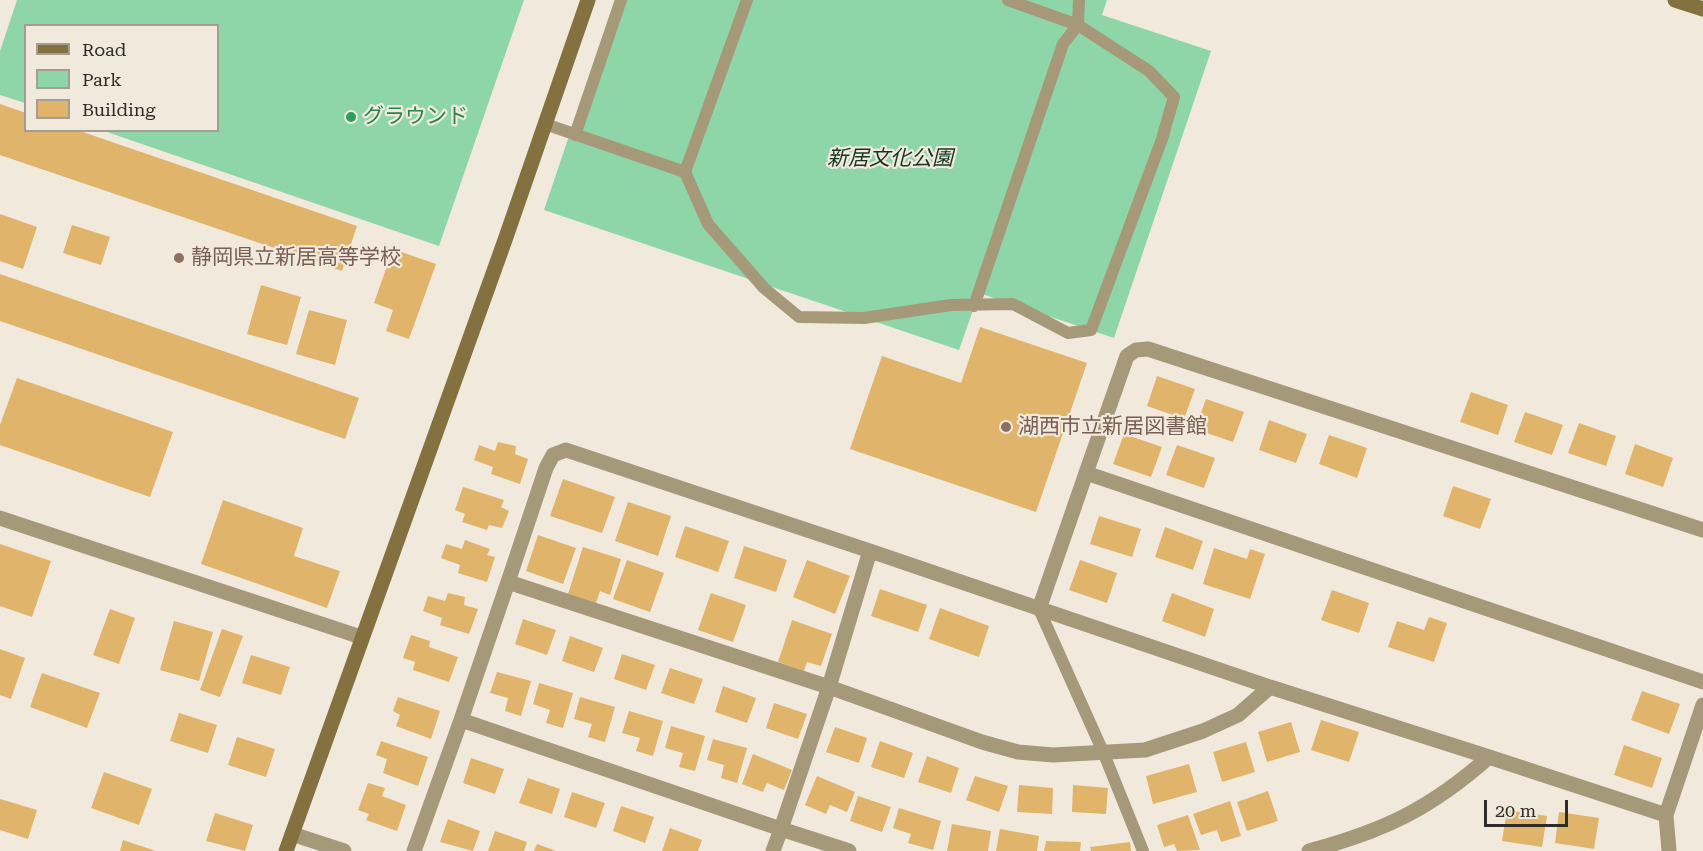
<!DOCTYPE html>
<meta charset="utf-8">
<style>
body{margin:0}
#map{position:relative;width:1703px;height:851px;overflow:hidden;background:#f1e9dc;font-family:"Roboto Serif",serif}
canvas{display:block}
.legend{position:absolute;left:24px;top:24px;width:195px;height:108px;box-sizing:border-box;background:#f1e9dc;border:2px solid #a39d94;margin:0;padding:8px 10px;list-style:none;font-size:18px;color:#2f2c27}
.legend li{display:flex;align-items:center;gap:12px;height:30px}
.legend b{width:30px;border:2px solid #a39d94}
.scale{position:absolute;left:1484px;top:800px;width:84px;height:27px;box-sizing:border-box;border:3px solid #2f2c27;border-top:0;padding-left:8px;font-size:18px;line-height:21px;white-space:nowrap;color:#2f2c27;-webkit-text-stroke:4px #f1e9dc;paint-order:stroke}
</style>
<div id="map">
<canvas width="1703" height="851"></canvas>
<ul class="legend">
<li><b style="height:8px;background:#837240"></b>Road</li>
<li><b style="height:16px;background:#8ed6a7"></b>Park</li>
<li><b style="height:16px;background:#e0b46b"></b>Building</li>
</ul>
<div class="scale">20 m</div>
</div>
<script>
const ctx = document.querySelector('canvas').getContext('2d');
ctx.lineJoin = 'round';
function paint(path, color) {
  ctx.fillStyle = color;
  ctx.fill(path, 'evenodd');
}
function trace(path, color, width, dash) {
  ctx.strokeStyle = color;
  ctx.lineWidth = width;
  ctx.lineCap = dash ? 'butt' : 'round';
  ctx.setLineDash(dash || []);
  ctx.stroke(path);
}
function drawText(font, color, halo, rows, align = 'center') {
  ctx.font = font + ' "Roboto Serif","Noto Sans JP",serif';
  ctx.lineWidth = 4.5;
  ctx.setLineDash([]);
  ctx.textBaseline = 'middle';
  ctx.strokeStyle = halo;
  ctx.fillStyle = color;
  for (const [text, x, y, turn = 0] of rows) {
    ctx.save();
    ctx.translate(x, y);
    ctx.rotate((+turn || 0) * Math.PI / 180);
    ctx.textAlign = isNaN(turn) ? turn : align;
    if (halo) ctx.strokeText(text, 0, 0);
    ctx.fillText(text, 0, 0);
    ctx.restore();
  }
}
paint(new Path2D(`
 M17,0H524L439,246L104,131L218,130V26H26L25,103L0,95V51Z
 M615,0H1107L1102,15L1211,51L1114,338L979,293L959,350L544,210Z`), '#8ed6a7');
paint(new Path2D(`
 M0,104L26,113V130H77L357,226L342,271L0,155Z
 M0,214L37,227L23,269L0,261Z
 M72,225L110,237L101,265L63,253Z
 M393,249L436,264L409,339L386,331L393,310L374,303Z
 M0,274L359,398L345,439L0,321Z
 M261,285L301,297L287,345L247,334Z
 M309,310L347,320L335,365L296,354Z
 M980,327L1087,363L1036,512L850,449L882,356L961,383Z
 M1157,376L1195,389L1184,419L1147,406Z
 M17,378L173,432L150,497L0,445V425Z
 M1471,392L1508,405L1498,435L1460,422Z
 M1206,399L1244,412L1233,442L1195,429Z
 M1525,412L1563,425L1552,455L1514,442Z
 M1269,420L1307,434L1296,463L1259,450Z
 M1579,423L1616,436L1606,466L1568,453Z
 M1124,434L1162,447L1151,477L1113,464Z
 M1329,435L1367,448L1357,478L1319,464Z
 M498,442L516,446L515,454L528,459L520,484L491,474L493,467L474,460L479,445L495,451Z
 M1635,444L1673,458L1663,487L1625,474Z
 M1177,445L1215,458L1204,488L1166,475Z
 M563,479L615,497L602,533L550,516Z
 M1453,486L1491,499L1480,529L1443,516Z
 M463,487L504,500L501,507L509,511L502,528L489,525L487,530L462,522L465,514L455,510Z
 M223,500L303,528L294,556L340,571L327,608L201,564Z
 M628,502L671,516L658,556L615,541Z
 M1099,516L1141,529L1132,557L1090,544Z
 M685,526L729,541L718,572L675,557Z
 M1165,527L1203,541L1193,570L1155,557Z
 M538,535L576,548L563,584L526,571Z
 M465,540L490,549L487,555L495,557L487,582L458,573L460,565L441,558L446,544L462,549Z
 M0,544L51,561L32,617L0,606Z
 M744,546L787,560L776,592L734,578Z
 M583,547L621,559L610,595L600,591L596,603L568,594Z
 M1214,548L1247,559L1250,549L1265,554L1250,599L1203,584Z
 M627,560L664,573L650,612L613,599Z
 M807,560L850,576L835,614L793,597Z
 M1080,560L1117,573L1107,603L1069,590Z
 M880,589L927,605L918,632L871,616Z
 M1332,590L1369,603L1359,633L1321,620Z
 M448,593L465,597L464,605L478,609L469,634L440,625L442,618L423,611L428,596L445,601Z
 M711,593L746,605L733,642L698,630Z
 M1172,593L1214,609L1205,637L1162,621Z
 M940,608L989,626L979,657L929,639Z
 M110,609L135,618L119,664L93,655Z
 M1429,617L1447,623L1434,662L1388,647L1397,621L1424,630Z
 M523,619L556,630L547,655L515,644Z
 M792,620L832,634L821,666L807,662L804,671L778,662Z
 M174,621L213,632L199,681L160,670Z
 M222,629L243,636L220,697L200,690Z
 M411,635L430,641L429,647L458,657L449,682L413,670L415,662L403,658Z
 M570,636L603,648L594,672L562,661Z
 M0,649L25,658L11,699L0,695Z
 M622,654L655,665L646,690L614,679Z
 M251,655L290,667L281,695L242,683Z
 M670,668L703,679L694,704L661,693Z
 M497,672L531,681L521,716L505,711L508,698L490,693Z
 M42,673L100,693L87,728L30,707Z
 M539,683L573,693L563,728L546,723L550,710L533,704Z
 M723,686L756,698L747,723L715,712Z
 M1642,691L1680,704L1669,734L1631,720Z
 M398,697L440,711L431,739L396,726L400,715L393,711Z
 M580,697L615,707L605,742L588,737L592,724L574,719Z
 M774,703L807,714L798,739L766,728Z
 M629,711L663,721L653,756L636,751L640,738L622,733Z
 M179,713L217,725L208,753L170,741Z
 M1321,720L1359,732L1349,762L1311,750Z
 M1291,722L1300,752L1267,762L1258,732Z
 M671,726L705,736L695,771L679,767L683,753L665,748Z
 M835,727L867,738L859,763L826,752Z
 M237,737L275,749L266,777L228,765Z
 M713,739L747,748L737,783L721,778L724,765L707,760Z
 M381,741L428,757L418,786L383,773L387,759L376,755Z
 M880,741L913,753L904,778L871,767Z
 M1246,742L1255,772L1222,782L1213,752Z
 M1624,745L1662,758L1652,788L1614,775Z
 M753,754L792,770L784,790L767,783L763,792L742,784Z
 M927,756L959,768L951,793L918,782Z
 M471,758L504,769L495,794L463,783Z
 M1189,764L1197,792L1153,804L1146,776Z
 M104,772L152,789L139,825L91,808Z
 M817,776L855,792L847,812L830,805L826,814L805,805Z
 M975,776L1008,786L999,812L966,800Z
 M528,778L560,789L552,814L519,803Z
 M368,783L385,788L382,796L406,805L397,831L366,820L369,814L358,810Z
 M1019,785L1053,788L1052,814L1017,812Z
 M1073,785L1108,788L1106,814L1072,812Z
 M1268,791L1278,821L1247,831L1237,802Z
 M572,792L605,803L596,828L564,817Z
 M858,796L891,807L882,832L850,821Z
 M0,799L37,810L28,839L0,830Z
 M1230,801L1241,836L1221,842L1217,830L1201,835L1193,814Z
 M621,806L654,817L645,843L613,831Z
 M899,808L941,821L933,850L908,843L911,834L893,828Z
 M1507,810L1547,816L1542,847L1502,841Z
 M1559,812L1599,818L1594,849L1555,843Z
 M215,813L253,825L245,851L206,841Z
 M1188,815L1200,850L1177,851L1174,844L1164,847L1157,825Z
 M448,819L480,831L473,851L440,842Z
 M952,824L991,831L988,851H947Z
 M670,828L702,840L698,851H662Z
 M1000,829L1039,836L1037,851H996Z
 M495,831L527,842L524,851H488Z
 M123,840L156,851H120Z
 M1046,841L1081,842L1080,851H1044Z
 M1130,842L1131,851H1091L1090,847Z
 M537,844L556,851H534Z`), '#e0b46b');
trace(new Path2D(`
 M545,124L685,172L708,224L764,288L799,317L864,318L951,305L1013,304L1068,333L1091,330L1162,139L1174,97L1149,71L1078,25L1008,0
 M575,135L621,0
 M685,172L747,0
 M974,306L1063,44L1078,25L1079,0
 M1039,609L1104,754L1143,851`), '#a59979', 12);
trace(new Path2D(`
 M1086,473L1127,356L1136,350L1148,349L1703,530
 M0,518L361,637
 M508,582L546,468L553,455L566,450L870,551L829,687L982,742L1018,752L1053,755L1145,750L1203,731L1238,715L1270,687L870,551
 M508,582L829,687L781,829L461,720Z
 M1039,609L1086,473L1703,682
 M1270,687L1489,757
 M1666,815L1703,705
 M292,834L344,851
 M414,851L461,720
 M773,851L781,829L849,851
 M1309,851C1384,831 1430,809 1489,757L1666,815L1669,851`), '#a59979', 15);
trace(new Path2D(`
 M1675,0L1703,9
 M286,851L505,240L588,0`), '#837240', 15);
for (const [x, y, r, color] of [
 [351,117,6,"#2e9e5b"],
 [179,258,6,"#8d6e63"],
 [1006,427,6,"#8d6e63"]
]) {
  const dot = new Path2D();
  dot.arc(x, y, r, 0, 2 * Math.PI);
  ctx.fillStyle = color;
  ctx.fill(dot);
  trace(dot, '#f1e9dc', 2);
}
drawText('21px', '#27864d', '#f1e9dc', [
 ["グラウンド",363,117]
], 'left');
drawText('italic 21px', '#153622', '#f1e9dc', [
 ["新居文化公園",890,159]
]);
drawText('21px', '#785e54', '#f1e9dc', [
 ["静岡県立新居高等学校",191,258],
 ["湖西市立新居図書館",1018,427]
], 'left');
</script>
